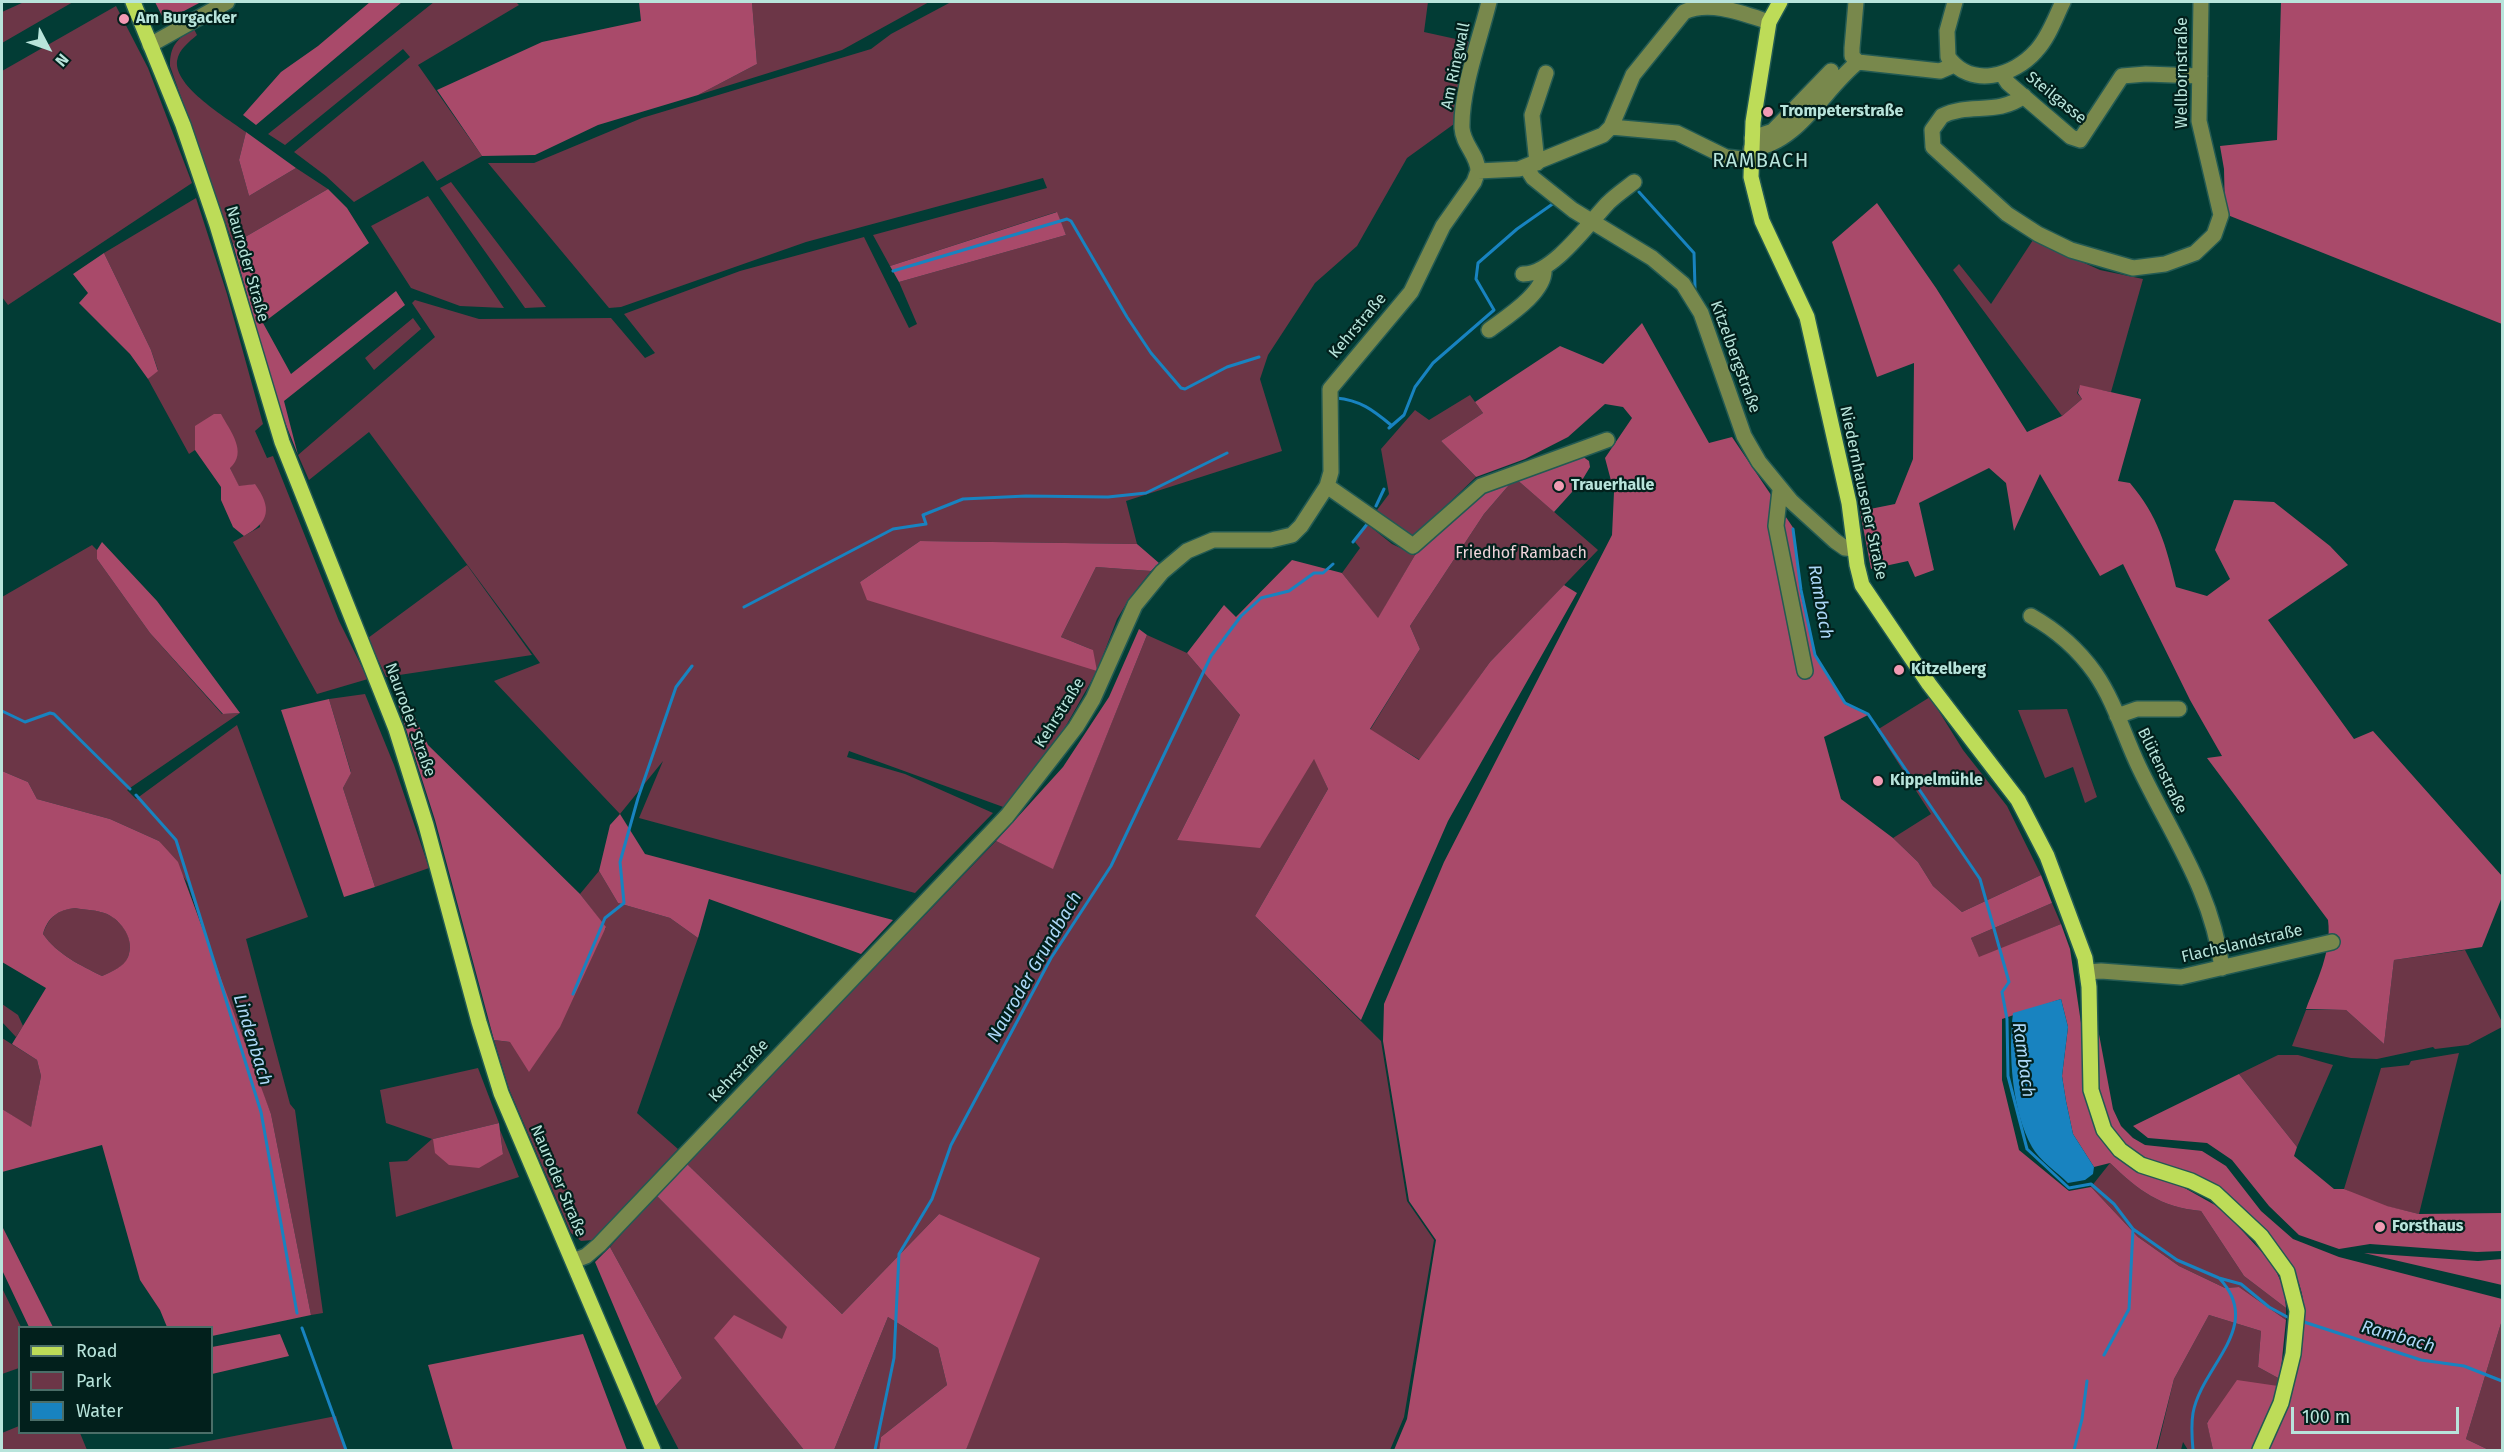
<!DOCTYPE html>
<meta charset="utf-8">
<style>
body{margin:0}
#map{position:relative;width:2504px;height:1452px;overflow:hidden;background:#023c35;font-family:"Fira Sans",sans-serif}
canvas{display:block}
.frame{position:absolute;inset:0;border:3px solid #b8e4db;pointer-events:none}
.legend{position:absolute;left:18px;top:1326px;width:195px;height:108px;box-sizing:border-box;background:#02201c;border:2px solid #4b6e68;margin:0;padding:8px 10px;list-style:none;font-size:18px;color:#b8e4db}
.legend li{display:flex;align-items:center;gap:12px;height:30px}
.legend b{width:30px;border:2px solid #4b6e68}
.north{position:absolute;left:18px;top:18px;width:60px;height:60px;-webkit-text-stroke:4px #02201c;paint-order:stroke;rotate:131deg;font-size:16px;font-weight:700;line-height:24px;text-align:center;color:#b8e4db}
.north::after{content:'';display:block;margin:auto;width:21px;height:27px;background:#b8e4db;clip-path:polygon(50% 0,100% 100%,50% 72%,0 100%)}
.scale{position:absolute;left:2291px;top:1407px;width:168px;height:27px;box-sizing:border-box;border:3px solid #b8e4db;border-top:0;padding-left:8px;font-size:18px;line-height:21px;white-space:nowrap;color:#b8e4db;-webkit-text-stroke:4px #02201c;paint-order:stroke}
</style>
<div id="map">
<canvas width="2504" height="1452"></canvas>
<div class="frame"></div>
<ul class="legend">
<li><b style="height:8px;background:#bddc58"></b>Road</li>
<li><b style="height:16px;background:#6c3647"></b>Park</li>
<li><b style="height:16px;background:#1883c0"></b>Water</li>
</ul>
<div class="north">N</div>
<div class="scale">100 m</div>
</div>
<script>
const ctx = document.querySelector('canvas').getContext('2d');
ctx.lineJoin = 'round';
function paint(path, color) {
  ctx.fillStyle = color;
  ctx.fill(path, 'evenodd');
}
function trace(path, color, width, dash) {
  ctx.strokeStyle = color;
  ctx.lineWidth = width;
  ctx.lineCap = dash ? 'butt' : 'round';
  ctx.setLineDash(dash || []);
  ctx.stroke(path);
}
function drawText(font, color, halo, rows, align = 'center') {
  ctx.font = font + ' "Fira Sans",sans-serif';
  ctx.lineWidth = 4.5;
  ctx.setLineDash([]);
  ctx.textBaseline = 'middle';
  ctx.strokeStyle = halo;
  ctx.fillStyle = color;
  for (const [text, x, y, turn = 0] of rows) {
    ctx.save();
    ctx.translate(x, y);
    ctx.rotate((+turn || 0) * Math.PI / 180);
    ctx.textAlign = isNaN(turn) ? turn : align;
    if (halo) ctx.strokeText(text, 0, 0);
    ctx.fillText(text, 0, 0);
    ctx.restore();
  }
}
paint(new Path2D(`
 M24,2H73L2,43V12Z
 M434,2H516L519,5L418,65L482,156L437,181L423,161L354,202L326,176L294,152L410,57L403,49L285,145L268,134Z
 M752,2H929L842,50L698,95L757,64Z
 M951,2H1428L1424,32L1474,43L1454,124L1407,158L1357,246L1315,283L1268,355L1260,379L1282,451L1126,501L1137,544L920,541L860,582L1093,650L1061,637L1096,567L1151,571L1129,599L1117,619L1097,671L1059,738L1006,808L849,751L847,757L905,774L993,813L915,893L639,818L663,761L620,814L494,681L540,663L369,432L309,480L298,455L435,337L412,303L415,300L479,319L611,318L645,358L655,353L624,314L740,271L864,237L909,328L917,324L899,282L1066,235L1056,212L890,266L873,235L1047,188L1043,178L806,242L621,307L609,308L488,163H534L642,118L871,49L891,34Z
 M116,6L148,68L192,183L8,305L2,297V71Z
 M194,29L197,35C189,42 179,49 177,61C174,87 227,118 246,132L239,160L249,196L296,168L328,189L233,244L170,66C170,45 177,39 194,29Z
 M451,182L546,307L525,308L440,188Z
 M428,196L504,308L460,306L411,288L371,226Z
 M196,198L227,294L263,424L255,431L267,458L273,456L339,621L368,679L317,694L233,542L260,527L255,484L239,487L230,468L195,426V450L189,454L148,379L158,370L151,350L104,253Z
 M2033,240L2100,270L2143,279L2111,392L2080,386L2077,393L2082,399L2062,416L1953,270L1959,264L1991,304Z
 M413,318L421,329L374,370L365,358Z
 M1470,395L1483,413L1441,441L1476,477L1416,534L1410,536L1374,514L1389,494L1381,449L1415,410L1429,420Z
 M1515,478L1598,550L1490,662L1420,760L1370,730L1420,649L1410,626L1484,514Z
 M1367,524L1392,544L1415,555L1378,619L1342,573L1360,548L1355,542Z
 M92,545L97,550V559L150,633L222,714L240,713L127,790L136,799L237,725L308,917L246,939L290,1104L295,1110L323,1313L311,1315L271,1114L238,1031L187,882L159,841L110,819L37,799L28,782L2,771V597Z
 M467,565L532,655L386,677L368,638Z
 M1147,635L1187,653L1240,715L1177,840L1314,758L1328,789L1255,916L1381,1041L1407,1201L1434,1240L1404,1417L1390,1450H966L972,1432L939,1214L842,1314L687,1164L996,841L1053,868Z
 M365,694L394,765L429,868L375,887L343,788L351,772L329,699Z
 M1930,697L1963,750L2007,806L2041,875L1962,912L1933,886L1918,862L1893,838L1931,814L1877,730Z
 M2067,709L2097,797L2085,803L2073,767L2045,778L2018,710Z
 M599,871L618,903L670,918L698,938L637,1113L678,1149L593,1240L581,1241L571,1233L509,1089L494,1040L509,1042L606,928L580,894Z
 M2052,903L2061,924L1979,958L1971,938Z
 M75,908C85,910 98,910 107,914C122,921 135,939 128,957C125,967 111,972 102,976C80,965 58,955 43,934C49,917 57,910 75,908Z
 M2465,950L2502,1022V1027L2468,1045L2435,1049L2433,1047L2377,1059L2351,1058L2292,1046L2306,1010H2346L2384,1044L2394,960Z
 M2,1004L18,1015L23,1026L16,1037L2,1022Z
 M2,1038L37,1060L41,1076L31,1128L2,1109Z
 M2459,1053L2419,1214L2373,1203L2344,1189L2381,1068L2409,1065L2411,1061Z
 M2278,1055H2298L2333,1065L2297,1147L2239,1074Z
 M478,1068L499,1123L433,1139L503,1154L500,1130L519,1177L396,1217L389,1162L407,1161L432,1139L386,1123L380,1090Z
 M2110,1163C2139,1191 2160,1207 2201,1211L2244,1276L2286,1308V1320L2239,1287L2225,1288L2179,1266L2138,1237L2091,1187Z
 M656,1195L788,1327L783,1339H715L804,1450H679L656,1406L682,1378L610,1247Z
 M2,1288L21,1327L19,1368L2,1374Z
 M2209,1315L2261,1331L2258,1367L2280,1379L2278,1386L2207,1422L2213,1450H2188L2183,1442L2181,1450H2157L2174,1379Z
 M888,1317L938,1348L947,1385L881,1437L879,1450H834Z
 M2502,1320V1450H2489L2466,1439Z
 M336,1416L345,1450H163Z
 M19,1426L20,1432L80,1433L87,1450H2V1433Z`), '#6c3647');
paint(new Path2D(`
 M155,2H201L184,11L162,16Z
 M370,2H402L256,125L243,115L281,72L318,46Z
 M639,2H752L757,64L698,95L598,125L535,155L482,156L437,90L542,42L641,21Z
 M2281,2H2502V324L2225,214L2224,169L2220,146L2277,140Z
 M246,132L296,168L249,196L239,160Z
 M328,189L347,208L369,243L263,323L291,374L396,291L405,305L284,401L298,455L277,402L233,244Z
 M1877,203L1936,288L2027,432L2062,416L2082,399L2078,393L2080,385L2141,399L2118,481L2130,483C2158,516 2166,545 2176,587L2207,596L2230,579L2215,550L2234,500L2274,502L2330,546L2348,565L2268,620L2354,739L2373,731L2502,876V897L2482,947L2394,960L2384,1044L2346,1010L2306,1009C2317,980 2332,952 2328,920L2207,758L2222,756L2190,700L2123,564L2100,576L2040,474L2014,531L2006,483L1989,468L1919,503L1934,570L1915,577L1908,561L1871,569L1860,511L1895,504L1913,459L1914,363L1877,377L1832,242Z
 M1057,212L1066,235L899,282L890,266Z
 M104,253L151,350L158,371L148,379L130,354L79,303L88,293L73,274Z
 M1642,323L1709,443L1732,437L1794,529L1800,591L1815,655L1845,704L1868,715L1824,737L1841,799L1893,838L1918,862L1933,886L1962,912L2041,875L2052,903L1971,938L1979,957L2061,924L2070,949L2081,1023L2084,1090L2108,1145L2222,1209L2273,1264L2284,1289L2286,1308L2244,1276L2201,1211C2160,1207 2139,1191 2110,1163L2094,1167L2073,1134L2066,1101L2062,1076L2068,1027L2061,999L2002,1019V1080L2019,1150L2069,1191L2091,1187L2138,1237L2179,1266L2225,1288L2239,1287L2286,1320L2280,1379L2258,1367L2261,1331L2209,1315L2174,1379L2156,1450H1394L1407,1419L1436,1240L1409,1201L1383,1041L1384,1004L1444,862L1612,535L1614,492L1605,458L1632,418L1623,407L1605,404L1568,437L1525,459L1476,477L1441,441L1483,413L1475,402L1560,346L1603,364Z
 M214,414H221C230,431 248,452 230,468L239,486L255,484C272,508 270,522 244,536L233,527L221,500V487L195,450V426Z
 M1579,454L1589,461L1590,467L1581,482L1554,512L1515,478L1484,514L1410,626L1420,649L1370,729L1419,760L1490,662L1564,585L1577,593L1448,821L1361,1020L1255,916L1328,789L1314,759L1260,848L1177,840L1240,715L1187,653L1224,605L1236,617L1292,560L1342,573L1378,618L1415,555L1481,488Z
 M920,541L1137,544L1159,563L1151,571L1096,567L1061,637L1093,650L1097,671L867,600L860,582Z
 M102,542L157,601L240,713L223,714L150,633L97,559V550Z
 M1139,629L1147,635L1053,869L996,841L1063,767L1109,697Z
 M329,699L351,773L343,788L375,887L344,897L281,710Z
 M408,703L428,745L580,894L606,927L560,1027L529,1072L510,1042L494,1040L435,820L398,704Z
 M2,771L28,782L37,799L110,819L159,841L178,862L271,1114L311,1315L212,1336V1328L167,1327L160,1310L140,1280L102,1145L2,1172V1109L31,1127L41,1076L37,1060L12,1044L46,988L2,962ZM75,908C85,910 98,910 107,914C122,921 135,940 128,957C124,967 111,972 102,976C80,965 58,955 43,934C48,917 58,910 75,908Z
 M620,814L645,854L893,920L861,954L709,899L698,938L670,918L618,903L599,871L610,825Z
 M2095,1029H2098L2113,1109L2121,1126L2133,1138L2145,1145L2202,1151L2226,1166L2261,1211L2293,1239L2339,1257L2502,1299V1320L2466,1439L2489,1450H2266C2279,1407 2305,1344 2303,1300C2300,1261 2238,1197 2204,1179C2169,1161 2135,1166 2112,1127C2094,1098 2097,1062 2095,1029Z
 M2239,1074L2297,1147L2294,1156L2334,1189H2344L2387,1206L2419,1214L2502,1213V1251L2477,1252L2370,1244L2339,1249L2299,1235L2269,1206L2232,1160L2207,1143L2148,1138L2133,1126Z
 M499,1123L503,1154L479,1168L449,1165L435,1153L433,1139Z
 M687,1164L842,1314L939,1214L1040,1258L966,1450H879L881,1437L947,1385L938,1348L888,1317L834,1450H804L714,1338L734,1315L782,1339L787,1327L656,1195Z
 M2,1226L53,1327H29L2,1270Z
 M610,1247L682,1378L656,1406L595,1262Z
 M2364,1253L2478,1261L2502,1259V1285Z
 M280,1334L289,1356L212,1374V1347Z
 M583,1334L627,1450H453L428,1365Z
 M2237,1380L2278,1386L2279,1390L2254,1450H2213L2207,1423Z`), '#a94a6a');
paint(new Path2D(`
 M2061,999L2068,1027L2062,1076L2066,1101L2073,1134L2094,1167L2093,1174L2085,1180L2068,1183C2057,1172 2039,1160 2032,1147C2012,1111 2008,1053 2013,1013Z`), '#1883c0');
trace(new Path2D(`
 M1639,192L1694,253L1695,288
 M893,271L1067,219L1071,221L1127,317L1151,353L1181,388L1185,389L1227,367L1259,357
 M1336,398C1360,400 1373,410 1391,425
 M1389,428L1404,415L1415,387L1433,363L1494,310L1476,279L1478,263L1517,229L1554,203
 M1376,506L1384,489
 M1793,529L1801,590L1815,655L1845,703L1868,714L1980,879L2009,982L2002,992L2007,1019L2008,1076L2027,1149L2069,1188L2091,1184L2114,1204L2133,1229L2177,1260L2219,1278L2241,1284L2269,1307L2291,1319
 M1353,542L1368,523
 M744,607L893,529L926,524L923,515L963,499L1026,496L1108,497L1146,493L1227,453
 M2,711L25,722L50,713L54,714L130,789
 M136,795L176,840L261,1112L297,1313
 M573,994L605,918L624,903L620,862L638,798L676,687L692,666
 M2301,1321L2421,1360L2464,1366L2502,1381
 M302,1328L346,1450
 M2104,1355L2129,1309L2133,1229
 M875,1450L894,1358L899,1254L932,1199L951,1145L1051,958L1111,866L1211,656L1241,616L1261,598L1289,591L1314,573H1323L1333,564
 M2074,1450L2082,1419L2087,1381
 M2193,1450C2192,1439 2191,1425 2193,1413C2202,1365 2264,1327 2220,1279`), '#1883c0', 3);
const minor = new Path2D(`
 M1856,2L1852,48V56L1858,62
 M1955,2L1947,31L1948,57C1971,89 2014,76 2036,51C2049,37 2055,18 2063,2
 M150,45L227,2
 M2002,74L2008,83L2071,137L2080,140L2122,76L2146,74L2200,76
 M2024,96C1997,116 1969,102 1942,116L1932,130L1933,147L2007,214L2038,234L2071,250L2133,268L2165,264L2195,253L2214,235L2221,215L2199,121L2201,2
 M1611,127L1677,133L1726,157L1750,160
 M1752,138L1773,131L1831,71
 M1751,149C1798,144 1824,89 1858,62L1940,71L1954,65
 M1537,163L1532,115L1546,73
 M1526,167L1533,178L1573,210L1652,258L1683,284L1701,313L1744,436L1759,462L1791,501L1835,541L1845,548L1855,549
 M1478,171L1519,169L1603,135L1611,127L1633,75L1684,12C1709,0 1742,13 1769,22
 M1478,171C1478,155 1463,145 1462,128C1461,89 1480,39 1489,2
 M1523,274C1552,275 1589,223 1608,203C1616,195 1625,189 1634,182
 M1489,330C1505,318 1547,292 1544,268
 M1327,486L1413,546L1481,486L1607,440
 M1780,490L1776,526L1805,671
 M2031,616C2056,630 2078,649 2095,673C2115,702 2124,736 2139,767C2172,836 2212,891 2222,968
 M2117,716L2137,709H2179
 M2087,972L2101,971L2181,977L2332,942
 M573,1261L586,1256L599,1245L1007,816L1076,727L1093,699L1135,605L1162,572L1187,551L1213,540H1271L1292,535L1301,526L1327,486L1331,472L1330,389L1411,292L1443,226L1474,182L1478,171`);
const major = new Path2D(`
 M133,2L183,125L217,225L282,442L396,729L426,825L479,1022L501,1093L653,1450
 M1780,2L1769,22L1753,122L1751,177L1762,221L1807,317L1849,503L1857,565L1862,585L1929,684L2018,800L2047,856L2085,958L2089,987L2091,1090L2104,1130L2120,1150L2141,1165L2191,1181L2215,1193L2261,1236L2287,1272L2297,1311L2293,1354L2281,1403L2260,1450`);
trace(minor, '#235a53', 18);
trace(major, '#235a53', 18);
trace(minor, '#78884c', 15);
trace(major, '#bddc58', 15);
for (const [x, y, r, color] of [
 [124,19,6,"#f19ab3"],
 [1768,112,6,"#f19ab3"],
 [1559,486,6,"#f19ab3"],
 [1899,670,6,"#f19ab3"],
 [1878,781,6,"#f19ab3"],
 [2380,1227,6,"#f19ab3"]
]) {
  const dot = new Path2D();
  dot.arc(x, y, r, 0, 2 * Math.PI);
  ctx.fillStyle = color;
  ctx.fill(dot);
  trace(dot, '#02201c', 2);
}
drawText('bold 16px', '#b8e4db', '#02201c', [
 ["Am Burgacker",136,19],
 ["Trompeterstraße",1780,112],
 ["Trauerhalle",1571,486],
 ["Kitzelberg",1911,670],
 ["Kippelmühle",1890,781],
 ["Forsthaus",2392,1227]
], 'left');
drawText('16px', '#b8e4db', '#02201c', [
 ["Am Ringwall",1456,66,-78],
 ["Wellbornstraße",2183,73,-90],
 ["Steilgasse",2056,98,39],
 ["Nauroder Straße",247,264,74],
 ["Kehrstraße",1358,326,-50],
 ["Kitzelbergstraße",1735,357,70],
 ["Niedernhausener Straße",1863,493,78],
 ["Kehrstraße",1060,713,-58],
 ["Nauroder Straße",410,720,70],
 ["Blütenstraße",2162,771,64],
 ["Flachslandstraße",2242,944,-13],
 ["Kehrstraße",739,1071,-47],
 ["Nauroder Straße",558,1181,67]
]);
drawText('16px', '#efd3da', '#02201c', [
 ["Friedhof Rambach",1521,554]
]);
drawText('italic 18px', '#add8f8', '#02201c', [
 ["Rambach",1820,602,80],
 ["Nauroder Grundbach",1035,967,-60],
 ["Lindenbach",252,1040,73],
 ["Rambach",2023,1060,82],
 ["Rambach",2398,1337,16]
]);
ctx.letterSpacing = '1.5px';
drawText('20px', '#b8e4db', '#02201c', [
 ["RAMBACH",1761,161]
]);
ctx.letterSpacing = '0px';
</script>
